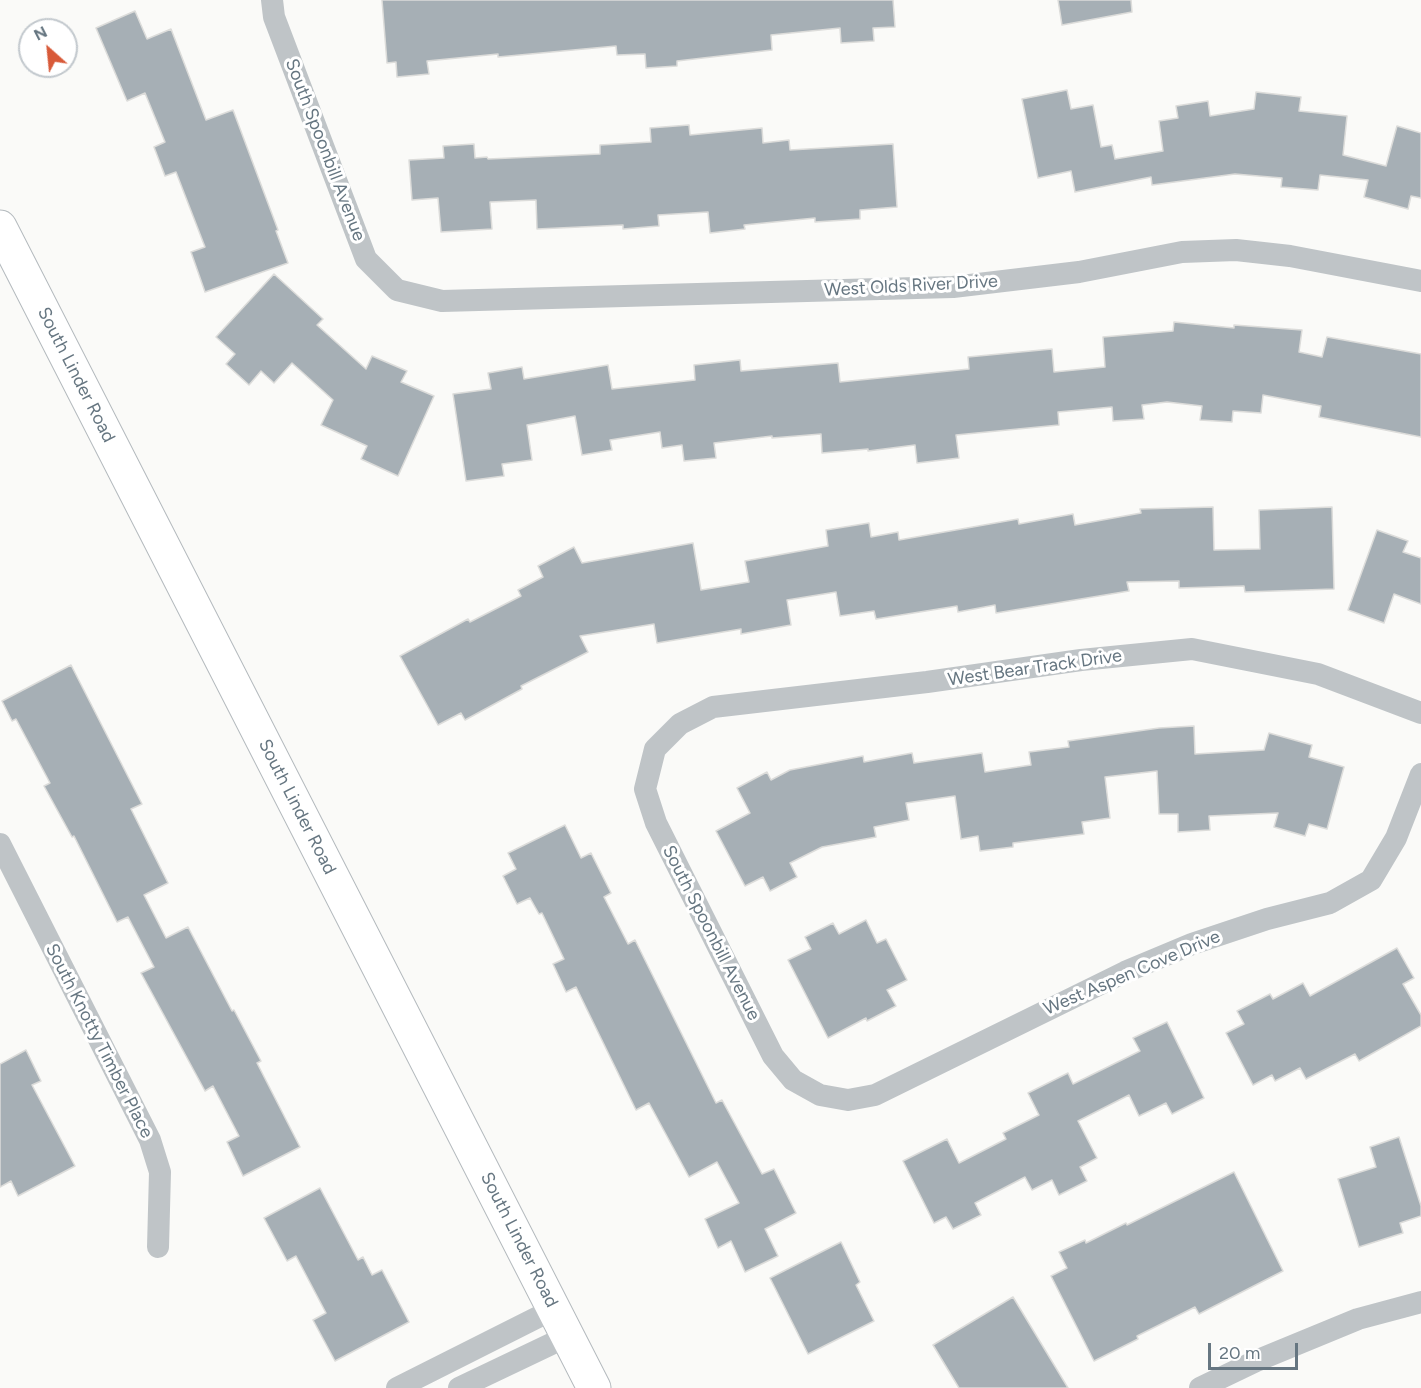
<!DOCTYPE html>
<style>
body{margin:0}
#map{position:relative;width:1421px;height:1388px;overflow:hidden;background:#fafaf8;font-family:Figtree,sans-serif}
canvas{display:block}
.north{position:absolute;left:18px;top:18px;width:60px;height:60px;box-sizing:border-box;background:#fff;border:2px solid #c2c8cd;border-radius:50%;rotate:333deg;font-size:16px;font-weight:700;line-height:24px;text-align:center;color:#667681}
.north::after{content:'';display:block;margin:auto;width:21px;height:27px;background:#d85a39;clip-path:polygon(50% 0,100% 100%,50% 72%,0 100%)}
.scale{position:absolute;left:1208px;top:1343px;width:90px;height:27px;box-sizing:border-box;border:3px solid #667681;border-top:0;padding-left:8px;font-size:18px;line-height:21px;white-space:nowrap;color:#667681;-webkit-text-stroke:4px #fff;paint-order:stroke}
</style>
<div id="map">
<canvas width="1421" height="1388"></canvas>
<div class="north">N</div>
<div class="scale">20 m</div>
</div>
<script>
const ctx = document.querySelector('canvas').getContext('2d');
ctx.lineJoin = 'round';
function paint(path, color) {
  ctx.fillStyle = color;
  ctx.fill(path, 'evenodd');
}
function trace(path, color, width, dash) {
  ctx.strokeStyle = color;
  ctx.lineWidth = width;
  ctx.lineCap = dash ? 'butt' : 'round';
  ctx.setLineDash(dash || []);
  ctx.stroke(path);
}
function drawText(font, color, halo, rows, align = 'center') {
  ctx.font = font + ' Figtree,sans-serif';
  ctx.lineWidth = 6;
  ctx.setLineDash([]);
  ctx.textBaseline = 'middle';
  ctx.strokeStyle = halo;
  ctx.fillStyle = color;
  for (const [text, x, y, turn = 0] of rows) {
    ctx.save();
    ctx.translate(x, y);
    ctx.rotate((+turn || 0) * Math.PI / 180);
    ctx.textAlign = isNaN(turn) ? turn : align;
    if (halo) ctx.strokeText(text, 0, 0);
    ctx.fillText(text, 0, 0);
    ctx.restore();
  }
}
const building = new Path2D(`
 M382,0H893L895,27L873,28L874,41L841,43L840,28L771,35L772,50L677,61V66L646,68L645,54L617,55L616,46L498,57V54L427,61L429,74L397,77L396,62L387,63Z
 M1058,0H1131L1132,12L1062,25Z
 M135,11L147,39L171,29L206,120L233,110L278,230L276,231L288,263L205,292L191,252L205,247L176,172L165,176L154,147L165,142L145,93L127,101L96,28Z
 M1067,90L1071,109L1093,105L1101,147L1112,145L1115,159L1163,151L1159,121L1178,118L1176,106L1208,101L1210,116L1254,109L1256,92L1301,97L1299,111L1347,116L1343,155L1386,166L1397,126L1421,133V198L1411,196L1408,209L1364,197L1368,180L1320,175L1318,190L1281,187L1282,178L1235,174L1152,185L1151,177L1075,192L1071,171L1038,178L1022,99Z
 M689,125L690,135L762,128L763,143L789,140L790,150L893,144L897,207L860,210V219L815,222V218L744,225L745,229L710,233L708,212L658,215L659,226L623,229V225L537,229L536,200L490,202L492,229L441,232L438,198L412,200L409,160L444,158L443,146L474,144L475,158L487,157L488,159L600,154V145L651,142L650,128Z
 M274,274L323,319L317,325L366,369L372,356L407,371L401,382L434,396L398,476L361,459L367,446L321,425L333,400L292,363L274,383L261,371L249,385L226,364L235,354L216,337Z
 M1174,322L1234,328V325L1302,330L1299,352L1322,357L1327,337L1421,354V437L1319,417L1321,406L1263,395L1261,413L1233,411L1232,422L1200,420L1202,406L1167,402L1142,405L1144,419L1113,421L1112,407L1058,412L1059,425L956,435L959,458L917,463L915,445L868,451V449L822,453L821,434L772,438V436L714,443L716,458L684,461L682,445L662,448L660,432L610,440L612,450L582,455L575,416L527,425L532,460L502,464L504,476L466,481L453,394L491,389L488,373L522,367L524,379L608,365L612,389L695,380L694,365L740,360L741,371L838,363L840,382L969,369L968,357L1052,349L1054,372L1105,367L1103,337L1173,331Z
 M1213,507L1214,550L1260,549L1259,510L1332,507L1334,589L1245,592L1244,586L1179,588V581L1127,582L1129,591L996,613L995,605L958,612L957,606L876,619L874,611L840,616L836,592L787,600L791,625L741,634V629L657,643L654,624L580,636L588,652L521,686L522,689L465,720L461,713L438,725L400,656L468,619L470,622L521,596L518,590L543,577L538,566L574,547L582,563L693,543L701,590L749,582L745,561L828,546L826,530L869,523L871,537L898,532L899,540L1018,519L1019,524L1073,514L1075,525L1141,513L1140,509Z
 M1377,530L1408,541L1403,552L1421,558V604L1394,594L1384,623L1348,610Z
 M71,665L142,804L131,809L168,883L144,895L166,938L188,927L232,1011L234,1010L261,1061L257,1063L300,1147L243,1176L227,1142L239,1136L213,1086L205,1091L141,973L154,967L128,917L117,922L74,836L72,837L44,786L50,783L16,719L12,721L2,701Z
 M1194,726L1195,754L1264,750L1269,733L1312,745L1309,757L1344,767L1327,829L1309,824L1305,836L1274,827L1278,813L1209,816L1210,830L1178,832V814H1159L1157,771L1105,777L1110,818L1082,822L1084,834L1013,843V847L980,851L978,836L961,839L955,796L906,803L909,820L874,827L876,837L822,847L790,863L797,877L770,891L763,877L745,886L716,831L750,813L737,788L767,772L771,780L790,770L863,756L864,762L912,753L914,763L982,753L985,772L1031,765L1029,752L1069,747L1068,741L1159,728Z
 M565,825L581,858L591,853L611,893L604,897L628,944L635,940L716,1103L722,1100L762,1174L774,1169L796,1213L765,1229L778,1256L745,1272L731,1241L718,1248L705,1219L739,1203L717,1162L689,1177L649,1103L636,1110L576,987L566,992L553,964L564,959L542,913L539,914L530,898L517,904L503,876L516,869L508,853Z
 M866,920L877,943L886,939L907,980L887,990L896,1006L867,1021L866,1018L828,1038L788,960L811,949L805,937L833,923L839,934Z
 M1397,948L1414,978L1403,984L1421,1015V1026L1359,1061L1355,1054L1306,1079L1300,1068L1275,1081L1272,1075L1253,1085L1226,1033L1244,1024L1237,1011L1270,994L1273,999L1303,983L1310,996Z
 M1167,1022L1204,1098L1172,1114L1166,1103L1139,1116L1129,1095L1078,1121L1097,1158L1080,1167L1087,1181L1059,1195L1052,1180L1032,1190L1025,1177L975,1203L981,1215L953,1229L946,1217L934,1223L903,1161L947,1139L959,1163L1006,1139L1003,1133L1039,1115L1028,1093L1068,1073L1073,1084L1140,1051L1133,1038Z
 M26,1050L41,1081L32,1085L75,1166L18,1196L11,1181L0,1187V1064Z
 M1399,1137L1421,1206V1216L1400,1223L1403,1233L1359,1247L1338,1179L1376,1167L1370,1147Z
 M1234,1172L1283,1271L1199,1314L1195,1307L1137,1336L1138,1339L1094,1361L1051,1276L1067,1268L1059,1252L1085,1240L1086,1243L1126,1223L1127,1225Z
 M320,1188L358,1260L363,1257L372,1275L382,1270L409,1322L335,1361L313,1320L326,1313L296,1256L287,1261L264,1218Z
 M841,1242L860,1282L856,1285L874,1321L808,1354L770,1278Z
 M1013,1297L1068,1388H959L933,1345Z`);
paint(building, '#a6afb5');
trace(building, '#dcdcda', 1.5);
const secondary = new Path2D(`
 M0,227L594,1388`);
trace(secondary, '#b4babe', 35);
trace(new Path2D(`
 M272,0L274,17L366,259L397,290L442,301L953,287L1079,272L1182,252L1236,250L1290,256L1421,281
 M1421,713L1318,674L1192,649L1081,660L927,682L713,707L680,724L655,749L645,789L656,823L773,1056L793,1080L820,1095L848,1100L875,1095L1125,972L1192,944L1267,919L1330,903L1371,880L1396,838L1421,774
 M0,844L150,1140L160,1172L158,1247
 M397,1388L554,1309
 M459,1388L568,1336
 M1200,1388L1256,1361L1358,1319L1421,1302`), '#bfc4c7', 22);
trace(secondary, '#fff', 33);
drawText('18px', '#667681', '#fff', [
 ["South Spoonbill Avenue",325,150,69],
 ["West Olds River Drive",911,286,-3],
 ["South Linder Road",76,375,63],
 ["West Bear Track Drive",1035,668,-8],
 ["South Linder Road",297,807,63],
 ["South Spoonbill Avenue",711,933,63],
 ["West Aspen Cove Drive",1132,973,-23],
 ["South Knotty Timber Place",99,1041,63],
 ["South Linder Road",519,1240,63]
]);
</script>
